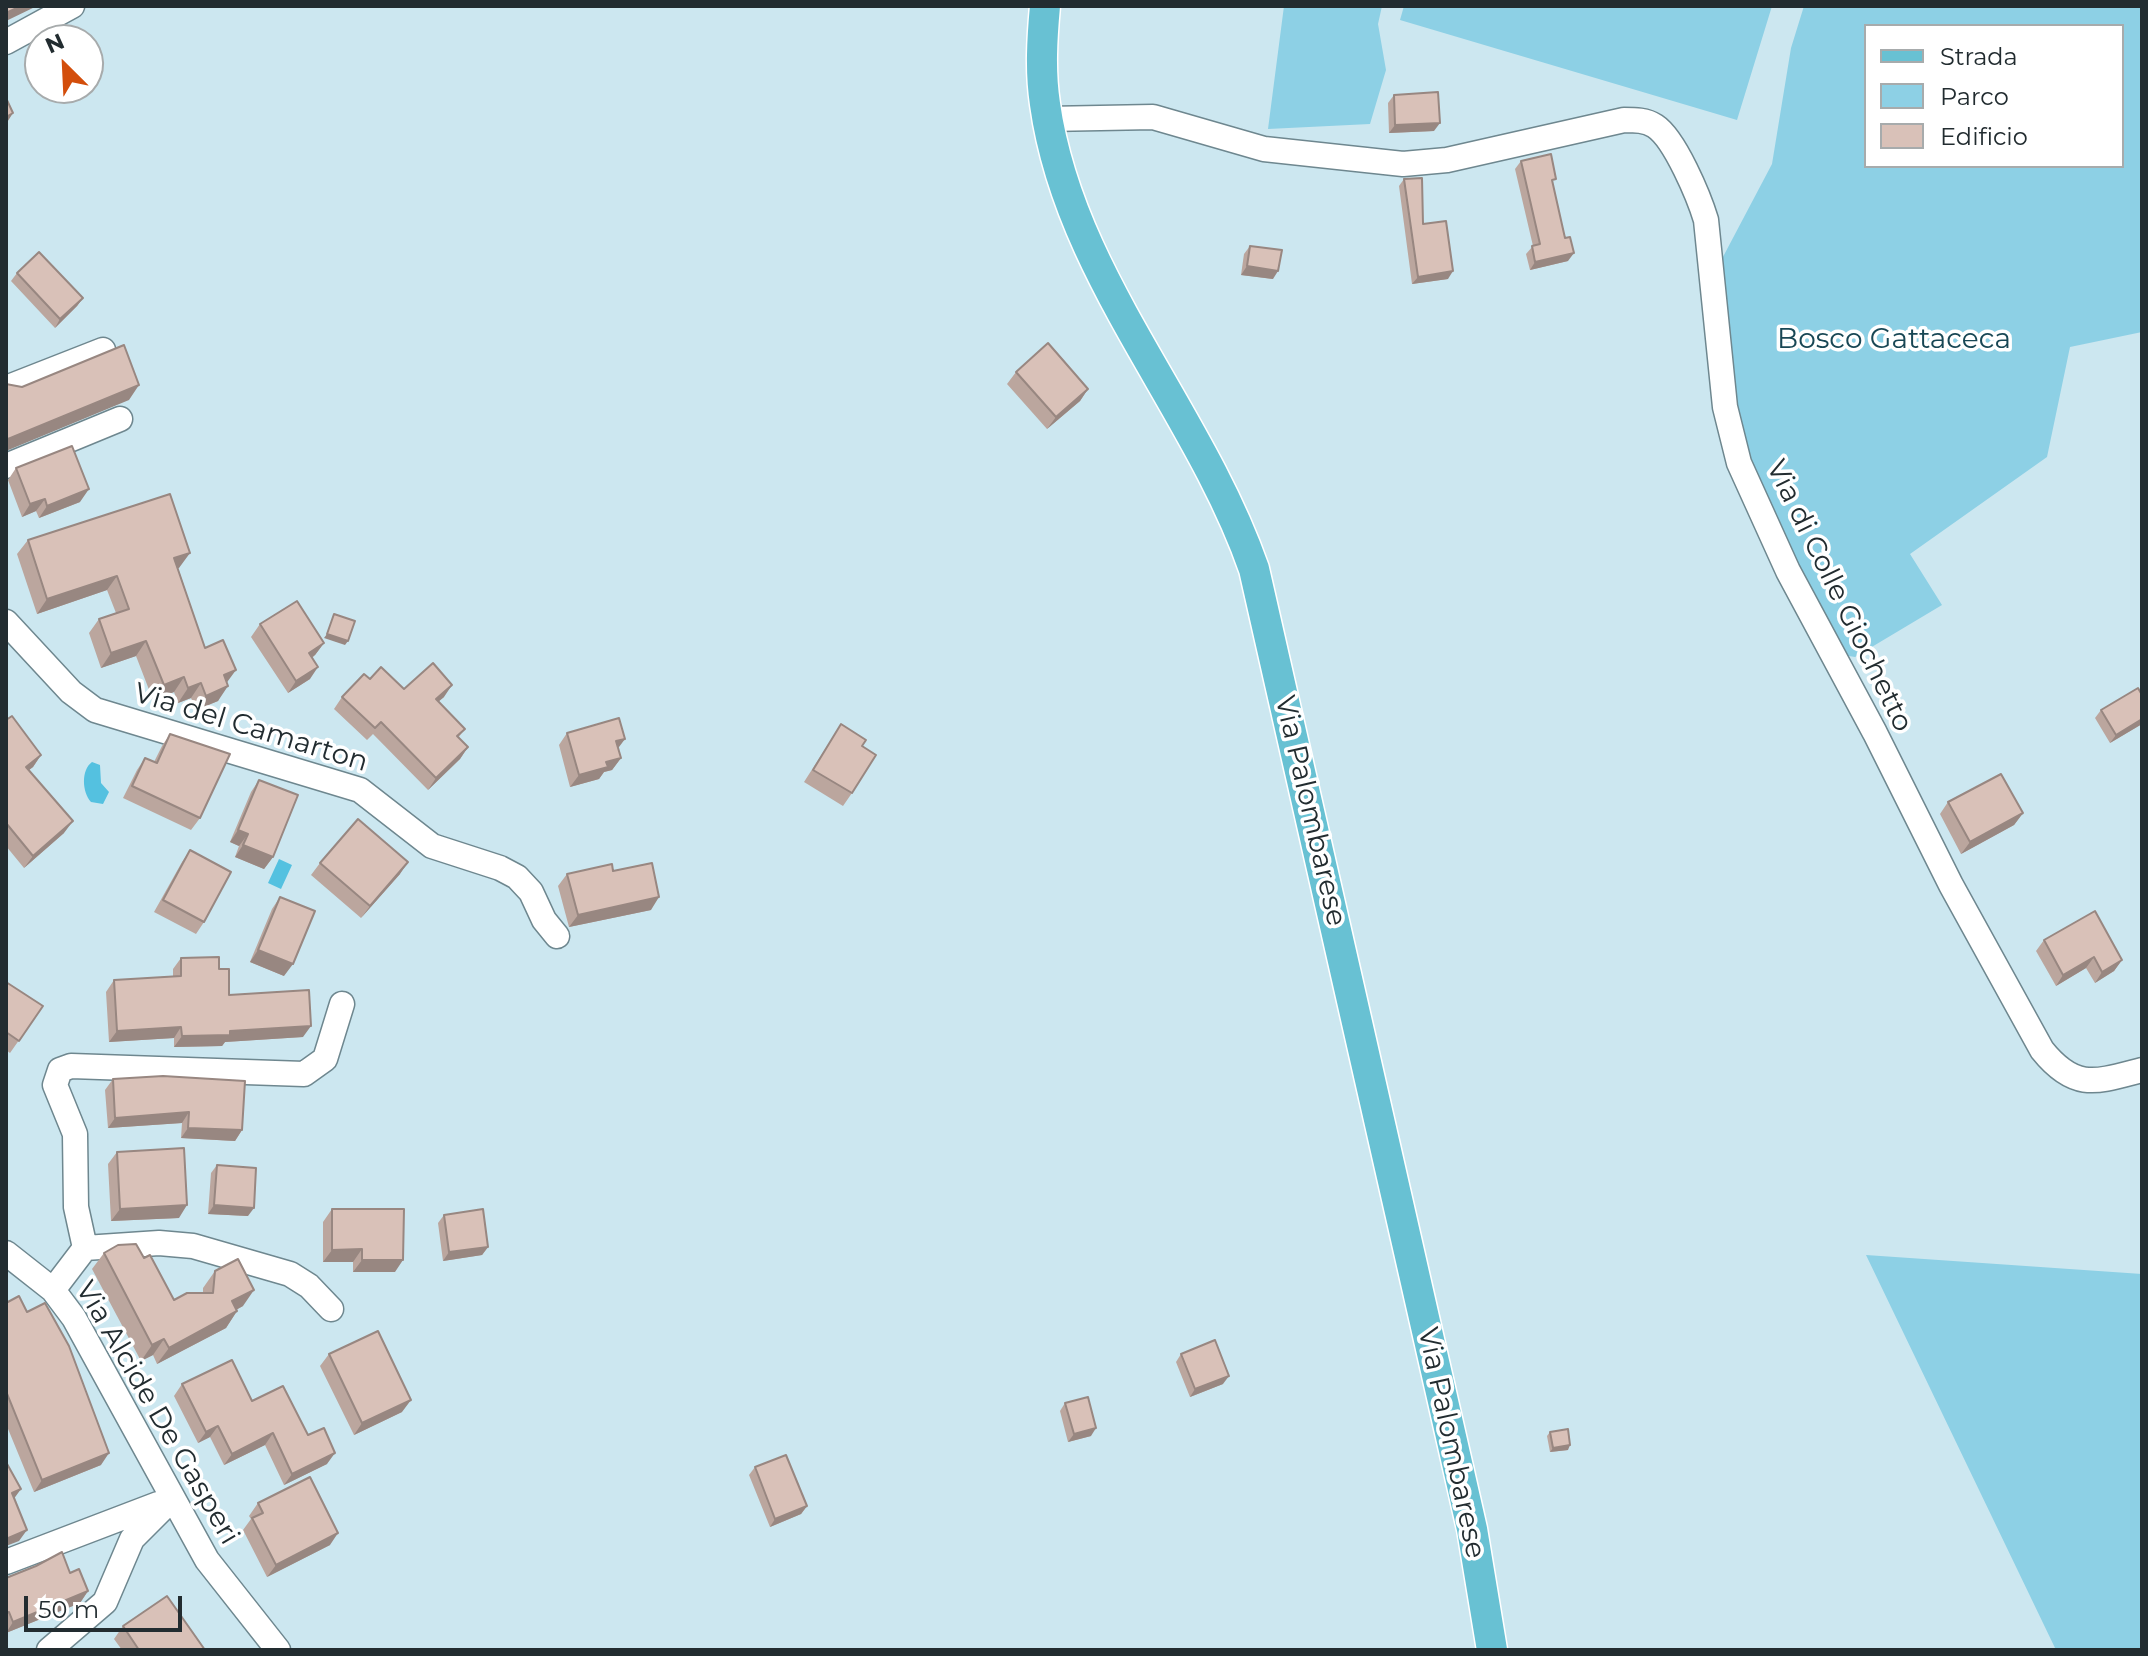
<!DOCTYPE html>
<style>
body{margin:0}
#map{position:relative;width:2148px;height:1656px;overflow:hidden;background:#cce7f0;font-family:Montserrat,sans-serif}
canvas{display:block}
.frame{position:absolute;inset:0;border:8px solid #222c30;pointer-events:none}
.legend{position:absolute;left:1864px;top:24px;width:260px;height:144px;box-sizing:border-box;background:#fff;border:2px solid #a7abac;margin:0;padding:10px 14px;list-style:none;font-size:24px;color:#222c30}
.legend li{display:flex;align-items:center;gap:16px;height:40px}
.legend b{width:40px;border:2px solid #a7abac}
.north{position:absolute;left:24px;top:24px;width:80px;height:80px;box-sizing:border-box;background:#fff;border:2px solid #a7abac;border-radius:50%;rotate:336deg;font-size:22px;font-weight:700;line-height:32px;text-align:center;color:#222c30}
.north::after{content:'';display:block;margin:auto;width:28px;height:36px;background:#d34e0c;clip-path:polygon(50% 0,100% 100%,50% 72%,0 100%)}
.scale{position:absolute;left:24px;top:1596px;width:158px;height:36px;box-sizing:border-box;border:4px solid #222c30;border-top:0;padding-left:10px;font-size:24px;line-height:28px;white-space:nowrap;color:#222c30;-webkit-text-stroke:6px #fff;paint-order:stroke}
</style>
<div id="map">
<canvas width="2148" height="1656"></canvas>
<div class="frame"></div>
<ul class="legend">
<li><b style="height:10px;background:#68c1d3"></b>Strada</li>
<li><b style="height:22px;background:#8dd0e5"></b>Parco</li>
<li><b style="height:22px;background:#d9c1b8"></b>Edificio</li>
</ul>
<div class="north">N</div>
<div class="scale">50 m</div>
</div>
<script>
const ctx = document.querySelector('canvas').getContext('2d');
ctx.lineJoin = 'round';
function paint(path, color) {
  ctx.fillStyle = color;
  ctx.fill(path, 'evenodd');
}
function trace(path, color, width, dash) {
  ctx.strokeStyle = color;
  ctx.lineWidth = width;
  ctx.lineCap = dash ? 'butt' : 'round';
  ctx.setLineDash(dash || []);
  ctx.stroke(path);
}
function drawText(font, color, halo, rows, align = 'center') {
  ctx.font = font + ' Montserrat,sans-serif';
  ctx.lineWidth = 7;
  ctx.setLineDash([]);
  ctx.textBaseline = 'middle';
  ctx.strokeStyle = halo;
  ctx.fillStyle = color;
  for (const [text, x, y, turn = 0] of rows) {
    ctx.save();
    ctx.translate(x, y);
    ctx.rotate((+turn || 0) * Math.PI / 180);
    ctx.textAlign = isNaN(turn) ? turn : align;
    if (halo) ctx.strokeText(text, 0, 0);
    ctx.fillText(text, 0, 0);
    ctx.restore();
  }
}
paint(new Path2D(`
 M1284,6H1382L1378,24L1386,70L1370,124L1268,129Z
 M1404,6H1772L1737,120L1400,20Z
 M1804,6H2142V332L2070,347L2047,457L1910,554L1942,605L1855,657L1831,653L1726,441L1715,272L1772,164L1791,48ZM1866,26H2122V166H1866Z
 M1866,1255L2142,1274V1650H2056Z`), '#8dd0e5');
paint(new Path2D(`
 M92,762L100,765L101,783L109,792L103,804L91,802C82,792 81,770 92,762Z
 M279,859L292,865L281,889L268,883Z`), '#54c1e0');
const minor = new Path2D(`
 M6,42L72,6
 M1047,119L1153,117L1264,149L1403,164L1447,160L1624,120C1635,120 1646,120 1655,126C1675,139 1699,197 1706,220L1725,407L1739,463L1788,571L1875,733L1951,885L2042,1050C2075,1091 2096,1082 2142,1070
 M6,388L103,350
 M6,466L120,419
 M6,622L71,692L95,710L360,790L432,846L500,868L517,877L531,892L544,920L557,936
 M85,1248L76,1207L75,1134L55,1085L60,1070L71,1066L304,1074L325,1059L342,1004
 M6,1253L53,1290L74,1318L207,1560L278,1650
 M53,1290L85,1248L159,1243L193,1246L290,1274L309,1286L331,1309
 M6,1562L158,1504
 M49,1650L105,1602L132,1539L172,1499`);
const major = new Path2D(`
 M1045,6C1042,39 1040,71 1045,104C1069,276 1198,408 1254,569L1472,1529L1492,1650`);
trace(minor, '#6e878f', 27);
trace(major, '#fff', 33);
trace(minor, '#fff', 24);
trace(major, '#68c1d3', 30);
paint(new Path2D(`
 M1394,95L1434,131L1389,133L1388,103Z
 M1521,161L1553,185L1568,261L1530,270L1526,254L1533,246L1515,169Z
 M1404,179L1423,224L1448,279L1412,284L1399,186Z
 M1250,246L1273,279L1241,275L1244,254Z
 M17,273L83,298L77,306L55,328L11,281Z
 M1016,372L1088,389L1080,401L1047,429L1007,384Z
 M16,468L80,502L39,518L36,511L22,517L8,480Z
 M28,540L179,568H178L205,648L227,682L218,701L196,710L191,698L178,703L174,692L153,700L136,656L101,668L89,633L99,619L116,613L107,590L37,614L17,554Z
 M260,624L324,643L315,655L312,658L310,679L288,693L251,637Z
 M370,679L404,689L444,697L438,702L465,729L458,738L468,747L460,759L428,790L373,734L367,740L334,709L342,697Z
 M2142,695V724L2110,743L2095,718L2101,710Z
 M6,720L41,755L33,767L29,770L64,833L24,868L6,846Z
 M841,724L862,746L852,793L843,806L804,782Z
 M567,733L618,748L621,758L612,770L604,772L599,779L570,787L559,745Z
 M170,734L200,818L191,830L123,798L137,770L145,758L154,762L162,746Z
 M259,780L273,857L264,869L235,857L239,846L230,842L251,792Z
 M1948,802L2023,813L2014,825L1961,854L1940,814Z
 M190,850L204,922L196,934L154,912L182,862Z
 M320,863L400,874L361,918L311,875Z
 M613,871L651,910L569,927L558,886L567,874Z
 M280,897L284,976L250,962L272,909Z
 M2044,940L2122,960L2114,971L2095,983L2086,968L2056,986L2036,951Z
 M181,958L219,969L229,995L303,1037L225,1042L222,1046L174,1047V1038L109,1042L106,992L114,980L173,977V969Z
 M6,982L43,1006L10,1053L6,1050Z
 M113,1079L242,1130L235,1141L181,1138L182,1123L108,1128L105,1090Z
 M117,1152L179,1218L111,1221L108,1164Z
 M217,1165L248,1216L208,1214L211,1173Z
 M332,1209L395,1272H353V1262H323V1222Z
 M444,1215L488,1247L482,1255L443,1261L438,1223Z
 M104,1253L144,1258L174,1300L203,1293V1288L215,1271L243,1306L236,1310L237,1311L226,1328L157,1364L153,1355L141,1361L92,1269Z
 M6,1303L101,1465L34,1492L6,1424Z
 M329,1354L402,1412L354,1435L320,1366Z
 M1181,1354L1223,1384L1190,1397L1176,1362Z
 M182,1384L252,1401L308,1435L327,1464L284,1485L265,1445L224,1465L210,1437L198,1443L174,1396Z
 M1065,1403L1091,1436L1068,1442L1060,1411Z
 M1550,1432L1568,1450L1550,1452L1547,1436Z
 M755,1467L807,1506L801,1514L770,1527L749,1475Z
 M258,1503L330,1545L267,1577L243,1530L251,1519L249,1516Z
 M70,1573L88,1591L80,1603L6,1633V1578Z
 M123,1626L205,1650H122L114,1639Z`), '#bba69e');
paint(new Path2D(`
 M21,6H37L6,21V13Z
 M13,113L6,124V117Z
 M1440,123L1434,131L1389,133L1395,125Z
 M1574,253L1568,261L1530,270L1535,262Z
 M1247,266L1278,271L1273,279L1241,275Z
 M1453,271L1448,279L1412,284L1418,277Z
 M83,298L77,306L55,328L60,319Z
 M139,385L129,400L6,451V442L8,439Z
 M1088,389L1080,401L1047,429L1056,417Z
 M89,489L80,502L39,518L47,506Z
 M45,499L36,511L22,517L30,504Z
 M190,553L179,568L164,573L174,558Z
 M117,576L107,590L37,614L47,599Z
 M327,634L348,641L345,645L324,638Z
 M146,641L136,656L101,668L111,653Z
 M324,643L315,655L300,665L309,653Z
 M318,667L310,679L288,693L296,681Z
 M236,670L225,685L224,675Z
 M184,677L174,692L153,700L164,685Z
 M201,683L191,698L178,703L188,688Z
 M452,685L444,697L427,711L436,699Z
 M228,686L218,701L196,710L206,696Z
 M2142,719V724L2110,743L2116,735Z
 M625,739L616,751V741Z
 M468,747L460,759L428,790L436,778Z
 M41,755L33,767L17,779L26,767Z
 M621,758L612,770L604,772L599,779L570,787L579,775L606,762Z
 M2023,813L2014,825L1961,854L1970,842Z
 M73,821L64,833L24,868L33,856Z
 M238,830L248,834L239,846L230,842Z
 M243,845L273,857L264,869L235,857Z
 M408,862L400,874L361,918L370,906Z
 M659,897L651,910L569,927L578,915Z
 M258,950L293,964L284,976L250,962Z
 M2094,957L2086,968L2056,986L2063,975Z
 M2122,960L2114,971L2095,983L2102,972Z
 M311,1026L303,1037L225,1042L222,1046L174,1047L182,1036L230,1031Z
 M181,1027L174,1038L109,1042L117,1031Z
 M189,1112L182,1123L108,1128L115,1118Z
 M188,1128L242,1130L235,1141L181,1138Z
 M187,1205L179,1218L111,1221L120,1209Z
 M214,1205L254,1208L248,1216L208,1214Z
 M488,1247L482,1255L443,1261L449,1252Z
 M362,1249L353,1262H323L332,1250Z
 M362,1260H403L395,1272H353Z
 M254,1290L243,1306L221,1318L232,1301Z
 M237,1311L226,1328L157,1364L169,1348Z
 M164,1339L153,1355L141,1361L152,1345Z
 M1229,1376L1223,1384L1190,1397L1195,1389Z
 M411,1400L402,1412L354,1435L362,1423Z
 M218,1426L210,1437L198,1443L206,1432Z
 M1096,1428L1091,1436L1068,1442L1074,1434Z
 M273,1433L265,1445L224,1465L232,1454Z
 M1570,1445L1568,1450L1550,1452L1553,1448Z
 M109,1453L101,1465L34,1492L42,1480Z
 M335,1453L327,1464L284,1485L292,1474Z
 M21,1489L13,1500L12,1493Z
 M807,1506L801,1514L770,1527L775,1519Z
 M27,1530L19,1541L6,1546V1539Z
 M338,1533L330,1545L267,1577L276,1565Z
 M88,1591L80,1603L6,1633L13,1622Z`), '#988781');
const building = new Path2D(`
 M6,6H21L6,13Z
 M1438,92L1440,123L1395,125L1394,95Z
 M6,98L13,113L6,117Z
 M1551,154L1556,179L1552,180L1565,238L1570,237L1574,253L1535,262L1532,246L1540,244L1521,161Z
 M1422,178L1423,224L1446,221L1453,271L1418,277L1404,179Z
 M1250,246L1282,250L1278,271L1247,266Z
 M39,252L83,298L60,319L17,273Z
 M1048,343L1088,389L1056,417L1016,372Z
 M124,345L139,385L8,439L6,436V384L22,387Z
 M72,446L89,489L47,506L45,499L30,504L16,468Z
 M170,494L190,553L174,558L205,648L223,640L236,670L224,675L228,686L206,696L201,683L188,688L184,677L164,685L146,641L111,653L99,619L129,609L117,576L47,599L28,540Z
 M297,601L324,643L309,653L318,667L296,681L260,624Z
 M334,614L355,621L348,641L327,634Z
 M433,663L452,685L436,699L465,729L457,736L468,747L436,778L381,722L375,728L342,697L364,674L370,679L381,667L404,689Z
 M2138,688L2142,695V719L2116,735L2101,710Z
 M12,716L41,755L26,767L73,821L33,856L6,823V720Z
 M619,718L625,739L616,741L621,758L606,762L608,767L579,775L567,733Z
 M841,724L866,740L862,746L876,755L852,793L813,770Z
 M170,734L230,754L200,818L132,786L145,758L157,763Z
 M2001,774L2023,813L1970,842L1948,802Z
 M259,780L298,795L273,857L243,845L248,834L238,830Z
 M358,819L408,862L370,906L320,863Z
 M190,850L231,872L204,922L163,900Z
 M652,863L659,897L578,915L567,874L612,864L613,871Z
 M280,897L315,911L293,964L258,950Z
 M2095,911L2122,960L2102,972L2094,957L2063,975L2044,940Z
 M219,957V969H229V995L309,990L311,1026L230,1031V1035L182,1036L181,1027L117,1031L114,980L181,976V958Z
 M6,982L43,1006L19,1041L6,1032Z
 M163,1076L245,1081L242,1130L188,1128L189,1112L115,1118L113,1079Z
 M184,1148L187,1205L120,1209L117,1152Z
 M217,1165L256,1168L254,1208L214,1205Z
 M332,1209H404L403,1260H362V1249L332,1250Z
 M483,1209L488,1247L449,1252L444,1215Z
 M136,1244L144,1258L150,1255L174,1300L187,1293H213L215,1271L238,1259L254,1290L232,1301L237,1311L169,1348L164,1339L152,1345L104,1253L118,1245Z
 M19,1296L27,1312L45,1303L69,1346L109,1453L42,1480L6,1391V1303Z
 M378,1331L411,1400L362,1423L329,1354Z
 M1215,1340L1229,1376L1195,1389L1181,1354Z
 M232,1360L252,1401L283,1386L308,1435L324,1428L335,1453L292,1474L273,1433L232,1454L218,1426L206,1432L182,1384Z
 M1088,1397L1096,1428L1074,1434L1065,1403Z
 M1568,1429L1570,1445L1553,1448L1550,1432Z
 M786,1455L807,1506L775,1519L755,1467Z
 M6,1462L21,1489L12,1493L27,1530L6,1539Z
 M310,1477L338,1533L276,1565L252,1518L263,1513L258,1503Z
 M62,1552L70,1573L79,1569L88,1591L13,1622L9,1612L6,1613V1578L36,1566Z
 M167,1596L205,1650H139L123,1626Z`);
paint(building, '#d9c1b8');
trace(building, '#988781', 2);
drawText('28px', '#184755', '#fff', [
 ["Bosco Gattaceca",1894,340]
]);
drawText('28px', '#222c30', '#fff', [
 ["Via di Colle Giochetto",1839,596,64],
 ["Via del Camarton",251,728,17],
 ["Via Palombarese",1310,811,77],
 ["Via Alcide De Gasperi",157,1413,60],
 ["Via Palombarese",1451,1443,78]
]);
</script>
